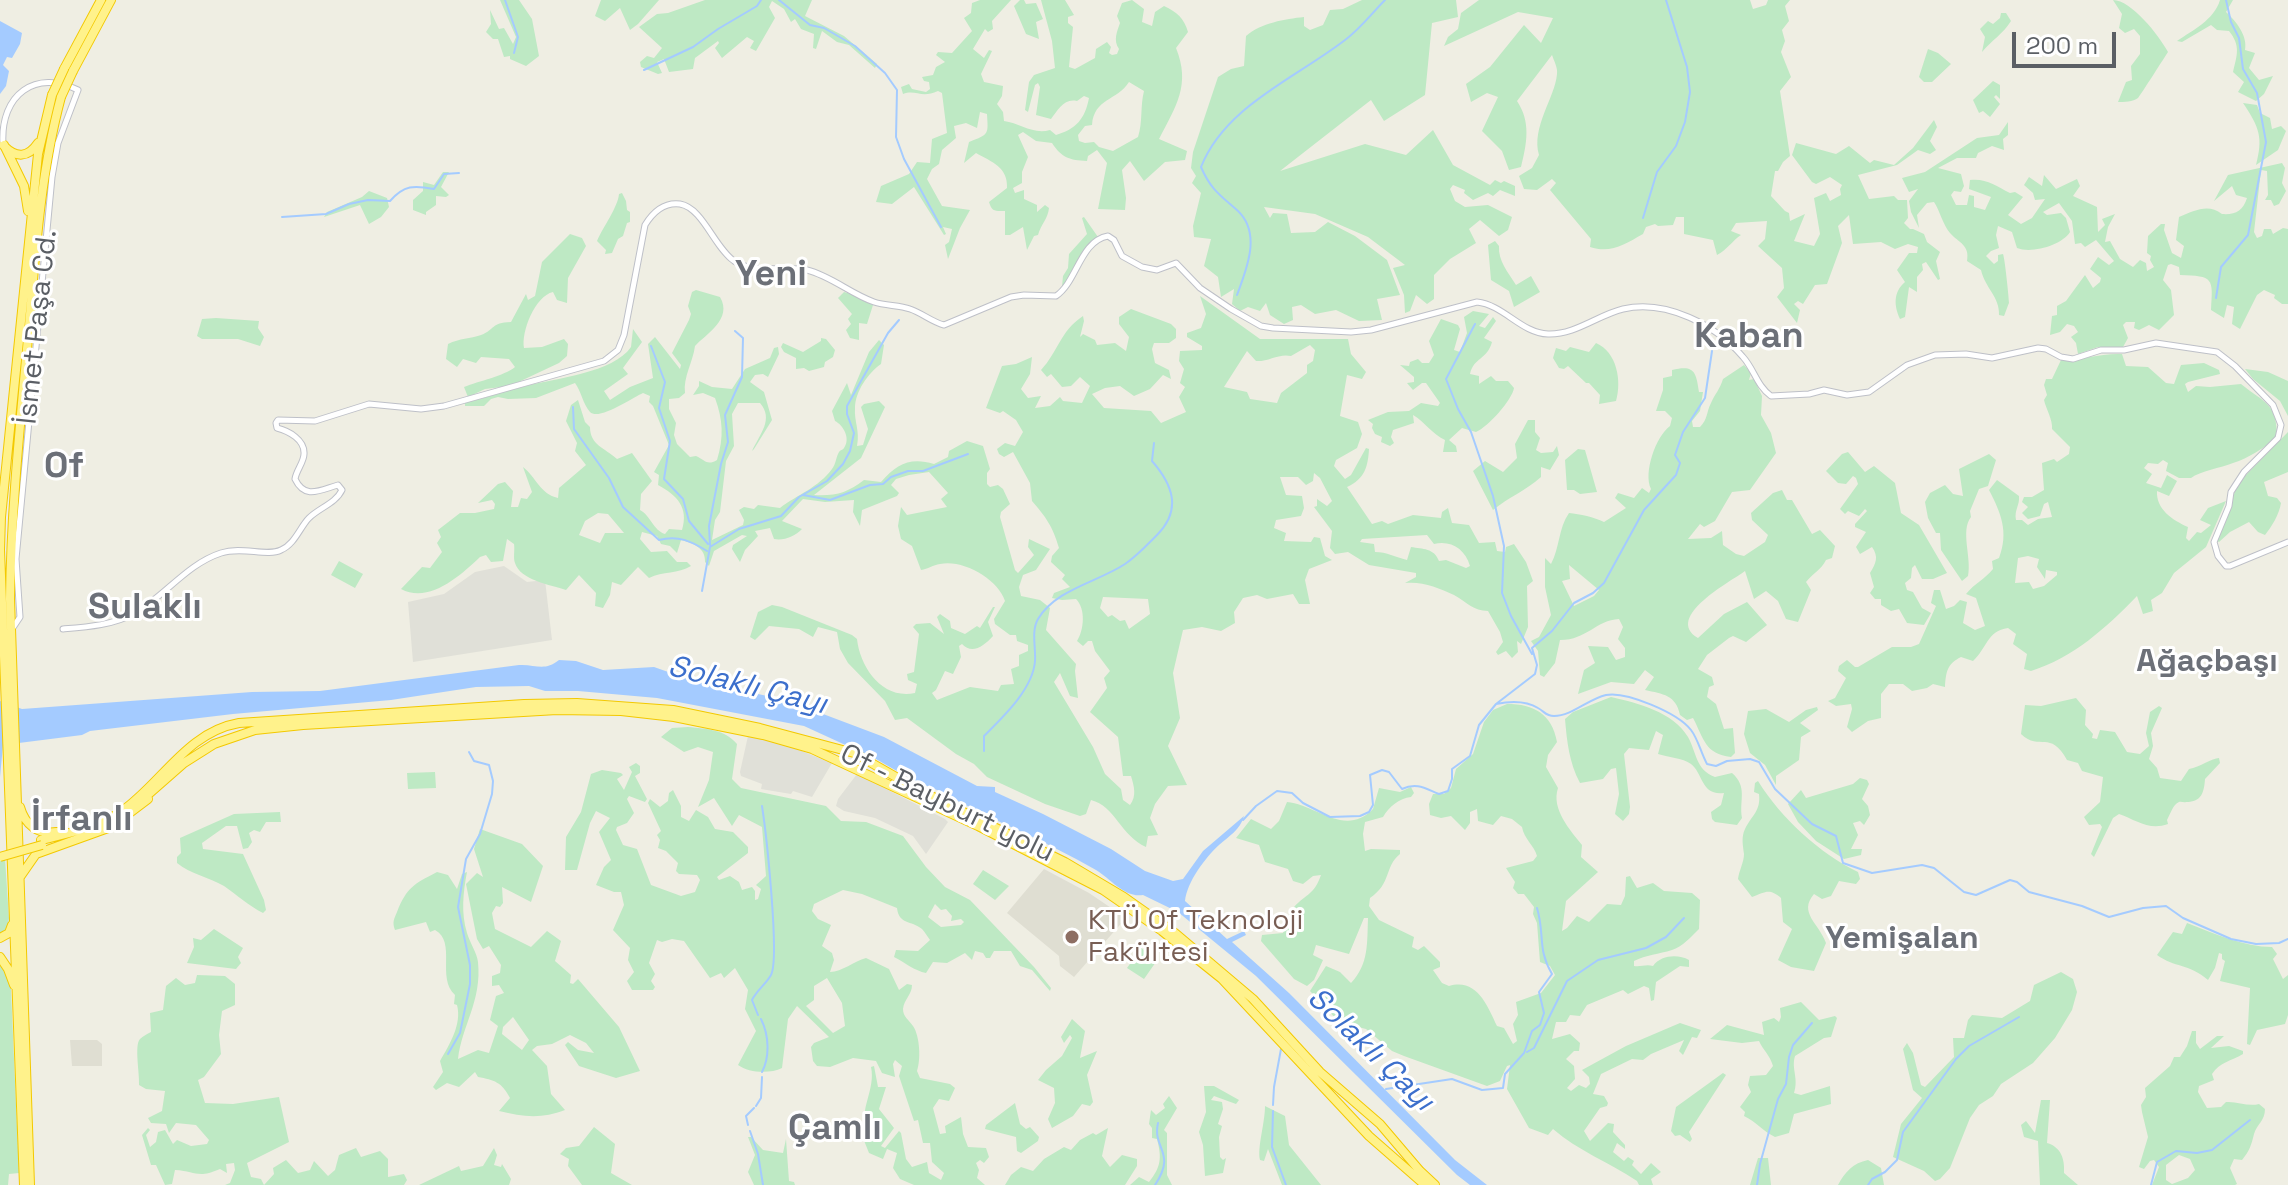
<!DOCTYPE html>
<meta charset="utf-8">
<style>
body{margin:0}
#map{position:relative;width:2288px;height:1185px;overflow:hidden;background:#efeee3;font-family:"Space Grotesk",sans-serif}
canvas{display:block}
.scale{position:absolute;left:2012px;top:32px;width:104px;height:36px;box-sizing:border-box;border:4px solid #5b5f65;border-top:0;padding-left:10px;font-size:24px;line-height:28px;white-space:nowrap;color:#5b5f65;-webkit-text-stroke:6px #fff;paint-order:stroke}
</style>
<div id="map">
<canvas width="2288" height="1185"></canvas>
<div class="scale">200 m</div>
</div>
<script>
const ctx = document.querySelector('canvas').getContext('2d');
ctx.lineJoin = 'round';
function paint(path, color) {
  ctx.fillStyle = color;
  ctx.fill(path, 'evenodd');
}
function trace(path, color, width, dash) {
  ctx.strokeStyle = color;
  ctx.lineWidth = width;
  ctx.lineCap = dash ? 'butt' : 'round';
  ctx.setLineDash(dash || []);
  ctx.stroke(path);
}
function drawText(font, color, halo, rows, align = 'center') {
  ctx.font = font + ' "Space Grotesk",sans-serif';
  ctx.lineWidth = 6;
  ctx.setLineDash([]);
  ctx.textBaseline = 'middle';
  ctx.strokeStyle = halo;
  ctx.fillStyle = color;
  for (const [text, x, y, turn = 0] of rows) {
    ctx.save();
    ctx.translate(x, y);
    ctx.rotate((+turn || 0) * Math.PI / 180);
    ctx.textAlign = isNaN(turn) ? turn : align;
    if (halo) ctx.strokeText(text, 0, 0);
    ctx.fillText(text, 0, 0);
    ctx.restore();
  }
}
paint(new Path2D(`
 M504,566L527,582L545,580L552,640L413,662L408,602L444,594L475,572Z
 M748,736L789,746L832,763L812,797L793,791L791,794L761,789L762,784L741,776L740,772Z
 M857,774L945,819L948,822L926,854L913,836L875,818L844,811L836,806L838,799Z`), '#e0e0d8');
paint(new Path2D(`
 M1044,869L1089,893L1126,918L1074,977L1060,966L1059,956L1007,913Z
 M70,1040H97L102,1044V1066H72Z`), '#dfded2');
paint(new Path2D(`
 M500,0H519L532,19L539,56L526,66L510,59V56L504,57L498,39H493L486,32L491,24L490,10L499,29L504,28L513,44L516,37Z
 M601,0H659L638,24L630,30L620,8L605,21L595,16Z
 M705,0H812L805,16L844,36L877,64L875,68L849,45L837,42L822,31L816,49L813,48L814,34L801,29L795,19L791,22L784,9L772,1L769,7L775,18L756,51L750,48L754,41L747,37L722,58L715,48L719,43L718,41L695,58L693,69L669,72L664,59L657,62L662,73L658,74L641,67L640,62L647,56L654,58L662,48L639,27L657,14L668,13Z
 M980,0H1011L992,21L993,29L988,32L985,29L973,49L984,58L989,50L992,51L981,74L984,82L1003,86L1002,96L997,104L1003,112L1004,121C1020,123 1033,135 1050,130L1056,135C1076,129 1085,119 1089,98L1084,96L1077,101C1064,98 1058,110 1051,119L1036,115L1040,87L1038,83L1035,85L1028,112L1025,110L1029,82L1034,75L1055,68L1052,41L1041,0H1065L1074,15L1068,17V23L1073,27L1069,67L1075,69L1095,58L1096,49L1107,42L1111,47L1109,53L1112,55L1117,54L1119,49C1113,40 1117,32 1120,23L1117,16L1122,3L1132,0L1144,9L1142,22L1152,26L1155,12L1164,6C1177,12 1184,18 1188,32L1176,48C1191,85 1176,106 1159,139L1187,151L1185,160L1165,162L1144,181L1130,161L1122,170L1126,198L1125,210L1098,209L1107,163L1097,150L1088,156L1087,161C1069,160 1062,158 1052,143L1036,141L1023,132L1018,135L1028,157L1022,172V183L1013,188L1015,193L1024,190V199L1037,205V212L1045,205L1049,208C1048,219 1041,224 1038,235L1034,236L1027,250L1023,227L1010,235H1005V211C995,211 992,212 989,202L1007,188C1008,167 992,162 976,153L964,163L969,142C990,134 988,134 987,114L980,112L977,128L966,123L954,126L956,138L942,150L939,164L932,169L927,179L942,206L970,210L960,228L948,259L945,245L949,242L952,229L943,227L946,234L944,235L914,187L892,204L876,202L881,186L909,174L917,162L930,163L932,139L947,133L942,93L938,91C921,99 916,89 903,94L901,87L909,84L912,89L926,92L930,89L929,82L924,81L922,77L933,75L936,67L945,62L936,55L938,52L952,53L972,31L964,18L971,13L972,3ZM1129,82L1144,91C1140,106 1143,122 1138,137L1113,151L1099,147L1094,142L1085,143L1079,141L1078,135L1085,126L1092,125C1094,98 1117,101 1129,82Z
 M1020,0H1024L1026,4L1036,3L1043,19L1036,22L1039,39L1026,34L1014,6Z
 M1362,0H1456L1458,17L1432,23L1425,95L1384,121L1371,100L1280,171L1365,144L1406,155L1433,130L1453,165L1490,185L1495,180L1501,183L1504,181L1515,186V196L1500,190L1493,196L1488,193L1473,200L1464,193L1465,190L1453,185L1450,189L1455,201L1465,207L1488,205L1512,217L1508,230L1499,236L1480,220L1469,229L1476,243L1450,259L1434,275V299L1427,304L1416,295L1410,311L1405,313L1404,295L1393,268L1405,265L1368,237L1315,214L1264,207L1270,218L1273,213L1287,214L1291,233L1315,232L1328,222L1355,236L1387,260L1400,295L1377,299L1382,320L1359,321L1336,310L1315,314L1301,305L1292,307L1293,320L1284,324L1270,315L1266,303L1260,311L1248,307L1240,311L1232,304L1234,289L1221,297L1218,277L1204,266L1211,239L1194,237L1193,226L1201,193L1192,183L1196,176L1191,168L1193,152L1218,77L1231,69L1244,66L1246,36C1261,23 1285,19 1304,17V26L1310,30L1323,25L1330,10L1343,9Z
 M1479,0H1750L1753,9L1766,5L1768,0H1790L1785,6L1789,21L1782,30L1785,41L1781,52L1791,77L1780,91L1790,156L1783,162L1778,171H1775L1771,196L1785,211L1789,213L1790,221L1805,214L1794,241L1814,246L1820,234L1814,198L1826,193L1830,201L1841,195L1840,189L1842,185L1830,177L1816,184L1812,182L1792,155L1796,143L1836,154L1849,146L1870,163L1874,160L1894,165L1913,148L1934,120L1937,127L1930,141L1936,150L1930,154L1918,150L1897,165L1858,175L1869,199L1894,196L1898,200H1907L1908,218L1904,223L1910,229H1913L1924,234L1927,242L1940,252L1936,261L1940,279L1938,280L1926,262L1922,264L1923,270L1917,277V292L1909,287L1905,317L1900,319C1894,306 1893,292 1905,282L1897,270L1909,253H1917L1918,247L1908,244L1895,249L1881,242L1853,244L1849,215L1838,226L1842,243L1827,284L1815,285L1803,304L1798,301L1794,304L1800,310L1797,323L1777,297L1784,288L1782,268L1758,246L1765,239L1767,221L1736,223L1731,231L1741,235C1732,241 1728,249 1717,255L1713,240L1684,234V217H1676L1673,225L1658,226L1655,224L1646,227L1643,234C1625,244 1611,254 1590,247L1591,239L1550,190L1556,183L1552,179L1537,190L1524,189L1519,176L1532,168L1539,155C1531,127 1555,98 1557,74C1558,68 1554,61 1552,55L1517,101C1531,122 1527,143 1521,167L1509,170L1502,151L1482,131L1498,97L1487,93L1471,102L1466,84L1490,67L1524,25L1541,43L1553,18L1518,12L1444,46L1448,37L1458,29L1461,13Z
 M2113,0C2131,0 2159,35 2168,52C2166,55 2140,96 2138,98C2133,102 2124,102 2118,102L2126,82L2132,80L2131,66L2140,54V36L2134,29L2125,33L2119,28L2122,14Z
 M2220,0H2233L2226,12C2236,21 2248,36 2245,50L2255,53L2249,68L2259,80L2273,76L2264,94L2256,101L2238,92L2244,82L2233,72C2237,55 2241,46 2229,31L2217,30L2211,25L2182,42L2177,41C2193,30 2214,20 2220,0Z
 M2001,13H2006L2011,21C2003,34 1992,40 1982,52L1985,37L1980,29L1988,21L1993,24L2000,18Z
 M1928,49L1938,53L1951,64L1932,82H1924L1919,77Z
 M1993,81L2000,85V99L1996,95L1994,97L2000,104L1990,117L1983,111L1979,113L1973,100Z
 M2243,103L2257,105L2260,113L2270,118L2272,129L2281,126L2286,131L2278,150L2256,165C2263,138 2260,128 2243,103Z
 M2008,122V135L2003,139L2004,150L1992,146L1978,153L1976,158H1957L1938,168L1961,174L1964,186L1961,192L1954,191L1951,195L1956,205H1967L1969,195L1974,196V207L1985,210L1991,197L1969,189L1970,180C1986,178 1996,186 2010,193L2015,192L2023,197L2008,215L2021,224L2032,218L2045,199L2035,200L2033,193L2024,185L2029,177L2042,186L2044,175L2056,189L2077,179L2080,186L2073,196L2097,207L2098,232L2105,225L2102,219L2115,214L2108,227L2105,242L2110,241L2120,259L2133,267L2140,260L2146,263L2147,271L2154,267L2150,260L2151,256L2147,253L2148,236L2161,224H2165L2164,230L2172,253L2181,258L2184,246L2176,240L2179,217C2194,211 2208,203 2222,214C2235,215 2243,211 2247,198L2236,195L2232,186L2214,201L2228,175L2282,163L2285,168L2282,183L2286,191L2279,204L2274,206L2271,200H2265L2268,195L2267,171L2261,170L2254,232L2257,238L2262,236L2264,229H2271L2273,234L2283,228L2288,229V304H2282L2274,298L2275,295L2264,290L2257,295L2240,329L2232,324L2234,307L2227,305L2224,318L2211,310C2213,278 2214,276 2180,275L2179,267L2171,264L2168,265L2163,280L2171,290L2174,315L2159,330L2149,325L2139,330L2134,328L2135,322H2126L2123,325L2128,338L2123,347H2098L2078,354L2076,343L2071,337L2078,332L2074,326L2067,324L2060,332L2050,335L2052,316L2057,315V306L2066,301L2085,275L2093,288L2100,282L2101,278L2090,269L2098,257L2109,265L2114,261L2096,240L2085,247L2081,243L2075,244L2072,221L2059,203L2043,212L2047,215L2061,213L2066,218L2070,232C2062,245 2032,254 2017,248L2012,232L1998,226L1996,235L1999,248L1991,251L1986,256L1994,264L1998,261V255L2003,254C2005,259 2009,299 2009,303C2008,305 2005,314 2004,316L1999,315C2000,297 1985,288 1981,270L1967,261C1970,245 1959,243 1950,233C1943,225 1940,211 1934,202L1927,203L1917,215L1919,228L1911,212L1909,201L1918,189L1909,192L1902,178L1925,172L1977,138L1999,135Z
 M443,172H449L441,187L449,195L446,197L436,196V205L426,212V215L413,210V200L423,191V182L434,185Z
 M369,191L387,198L389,207L381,217L369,224L360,205L324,217L327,212L362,197Z
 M622,193L626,201L627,210L630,212V222L627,223L623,236L618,239L612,253L605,254L606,250L597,241C603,227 618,207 619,194Z
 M1084,217L1098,237L1062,287L1063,276L1068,268L1069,254L1087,234L1082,218Z
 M570,234L582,238L586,246L568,278L567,303L557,300L553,292C535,296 521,332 524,348L542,347L564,339L568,344L567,356L559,363L510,386L485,389L468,397L464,387C479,381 504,376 515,367L509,359L481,357L476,363L463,359L457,367L446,359L448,344C460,338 470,339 481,335C496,329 490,323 511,322L526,294L528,300L535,296L542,262Z
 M1495,241L1499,246C1498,261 1508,272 1516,285L1531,276L1540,292L1514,307L1509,291L1491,280L1488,245Z
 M696,290L720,297C733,319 706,334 695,346C693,362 683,377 685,393L679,398L669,399V409L676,423L674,435L677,444L690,457L696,456C705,460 707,466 717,460C724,437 723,420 715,398L703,393L693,395L699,386V381L712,387L732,389L745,369L770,358L774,348L778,347L779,354L768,377L763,374L755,375L750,382L764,392L772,420L754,449L752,451C760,434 774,419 760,403H738L732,414L734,446L726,461L720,512L715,520L712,540L743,525L744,520L739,510L744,507L754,509L758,505L780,508C797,495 819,487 832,469C836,464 836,457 839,452C840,450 843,450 844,448C851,438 843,425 835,421L832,411L847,383L851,395L869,352L879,340L884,345L881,364C868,373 855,392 855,408C854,422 860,430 857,446L863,445L868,429L861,407L864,404L879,401L885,407L861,458L814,495C836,496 847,493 864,480L881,482C897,464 910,457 934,464L948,457L949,451L967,441L983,446L990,469L987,473V484L990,487L998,485L1003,489L1010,504L1001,512L1000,517L1015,570L1018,573L1034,555L1028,547L1029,539L1050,549L1036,570L1023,575L1019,587L1021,596L1040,600L1050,608L1046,630L1076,664L1075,671L1078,698L1070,696L1060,673L1054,682L1093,747L1105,774L1121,789L1123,800L1130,805C1137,796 1134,786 1131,776H1123L1118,737L1090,712L1107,688L1104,678L1110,671L1095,651L1092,641H1088L1083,646L1077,641C1084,630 1086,609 1076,599L1062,600L1052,598L1054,593L1070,587L1062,579L1065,575L1051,562L1052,556L1059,548C1053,527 1046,517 1032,501L1030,483L1013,452L1004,457L999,454L997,449L1005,443L1015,446L1023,432L1016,420L1003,411L1000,413L986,408L1002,366L1016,364L1032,357L1030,374L1021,389L1028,398L1041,396L1035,408L1050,406L1060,397L1063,401L1082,403L1090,386L1080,377L1071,386L1062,387L1051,374L1047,377L1041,370C1058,352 1060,331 1083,316L1084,321L1080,337L1083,334L1095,340L1097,345L1115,343L1126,351L1129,337L1119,324V317L1131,309L1171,324L1176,329V338L1169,343H1154L1152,349L1155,363L1169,370L1171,379L1163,375L1150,389L1134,396L1120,386L1105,388L1092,394L1104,408L1151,411L1161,423L1186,412L1179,397L1185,387L1180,383L1184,369L1179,361L1180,351L1202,350V346L1187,337V333L1201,328L1206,314L1200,296L1260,339H1348L1351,354L1366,372L1362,379L1347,375L1340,416L1358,422L1362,434L1357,448L1336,460L1334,466L1345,479L1351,475L1366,448L1369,449C1368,466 1365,479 1347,487L1372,524L1382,521L1388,524L1413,515L1441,518L1442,512L1448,508L1452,523L1469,525L1479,543L1495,542L1497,551L1505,552L1506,547L1514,544L1526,562L1533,581L1527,586L1528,627L1521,644L1517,641L1518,652L1512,658L1506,651L1498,655L1496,652L1503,642L1500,632L1488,611C1473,611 1467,602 1454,595C1439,588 1422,581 1405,583L1416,577V573L1369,565L1348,552L1335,554L1330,548L1332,531L1314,507L1317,506V499L1327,506L1332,501L1320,478L1314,473L1313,481L1306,485L1298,477H1280L1286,495L1302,496L1304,508L1301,516L1276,520L1274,528L1286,533L1284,541L1311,542L1314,537L1320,538L1325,556L1332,560L1309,569L1305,580L1310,604H1299L1293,594L1267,599L1257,595L1243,598L1234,612L1235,623L1221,631L1202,627L1183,630L1173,673L1180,718L1168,746L1187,785L1168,786L1155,804L1150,818L1158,835L1148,836L1146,847C1121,836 1115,806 1091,800L1086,814L1080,816L1045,804L987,777L974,764L956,754L907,718L895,720L885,701L848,663L840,649L837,632L818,627L813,637L799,629L769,626L755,640L750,637L758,612L772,605L782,607L852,635L857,639C860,667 882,700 915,693L917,684L908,680L907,674L914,672L919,634L913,627L916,624L930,623L944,634L937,617L940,614L950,621L951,628L965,634L977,626L980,628L993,607H995L988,622L993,636C984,646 972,655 962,644L959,646L961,657L953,674L945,671L936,690L932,693L937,700L970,687L998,691L1001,685L1014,684L1011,669L1019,666V655L1028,651V645L1017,641L1016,635H1010L995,624L994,619L1005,601C998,579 963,559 940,564C933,565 928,569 921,570L912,546L901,539L898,526L901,507L907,515L947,507L941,499L948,493L929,472L909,475L896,479L891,485L899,493L897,496L862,510L860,526L853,512L854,500L825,502L803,499L782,521L802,529C795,536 784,541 774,539L770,528L755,531L758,536L745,550L740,562L732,549L733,545L747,536L742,535L714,551L709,566L705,562C706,548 693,543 681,540L677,553L670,546L661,544L657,536L642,532L640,539L651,552L667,551L677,562H687L691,566C678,574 663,571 649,578L638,567L621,585L612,582L610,595L603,608L595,606L596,593L579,575L566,590C551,585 520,580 515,563C513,558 515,550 514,544L507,539L503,561L491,562L486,555L480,557C460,576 429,604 401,589L422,567L430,568L442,552L437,543L441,537L438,530L460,513H475L494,509L495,504L492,500L478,503L498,484L505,482L513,491L511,507H518L521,498L527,499L532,492L523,467C536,477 540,494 558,498L559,488L586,465L575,451L577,443L566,421L571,405L578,400L585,422L590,427C590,445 605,448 617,459L632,453L652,481L641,494L640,510C651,516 653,530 665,534L669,529L682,530C689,508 677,495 658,485L659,475L654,472L669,445L653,406L649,402L650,396L643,393C632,398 599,421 590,412C583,404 581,391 575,383L536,398L508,399L498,397L491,399L484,406H465V403C485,398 505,391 526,386C556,378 613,373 631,347L633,329L642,342L623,368L628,374L604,391L610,400L630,387L653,378L648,344L655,337L680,369L681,365L672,353L689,320L691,314L688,306L692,292ZM1310,345L1315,350L1313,361L1307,365V373L1281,393L1277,403L1250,399L1247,392L1224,387L1247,351L1256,361C1268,362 1279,353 1291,356ZM598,513L608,514L624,533H605L600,543L579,535L585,521ZM1427,535L1434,544C1451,540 1465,549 1470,566L1466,568L1446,560L1439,561C1434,548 1423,549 1411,547L1407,560C1395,557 1387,552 1375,552L1374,544L1360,542L1362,539ZM1103,597L1148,599L1150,614L1129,629L1125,620L1120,621L1112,615L1108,617L1100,608Z
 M844,292L858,296L873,305L867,324L859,323V340L850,338L846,330L851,324L848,319L852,314L838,298Z
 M1473,311L1489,314L1479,326L1485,328L1493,317L1496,321L1484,338L1492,342C1487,360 1474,357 1470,374L1479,376V384L1491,376L1496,381H1508L1514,388C1512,400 1488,427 1476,432L1462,428L1449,440L1456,446L1457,452H1443L1445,440C1432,434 1425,422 1413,415L1414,423L1393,430L1391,437L1394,443L1390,446L1381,442L1382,437L1375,434L1372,428L1373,424L1368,420L1388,412L1409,411L1421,403L1438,406L1440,403L1426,383H1422L1413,390L1407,383L1414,382V377L1400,365L1409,366L1410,362L1418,359L1422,363H1429L1434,355L1429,341L1441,319L1458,325L1460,329L1454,350L1460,352L1467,333L1464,317Z
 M216,318L259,321L258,328L264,337L260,346L238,339H202L197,336L202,319Z
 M821,338L826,339L835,350L833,357L825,362L824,367L809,371L804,368L796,369V358L784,352L781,347L783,343L803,352L821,341Z
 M1596,343C1617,352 1622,381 1616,401L1599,404L1600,395L1589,383H1586L1568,366L1564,369L1559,368L1553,358L1556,348L1566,351L1570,347L1589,352Z
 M2122,354L2126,366L2148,367L2166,383L2174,384L2181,365L2204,363L2219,370L2220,374L2188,382L2185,384L2188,392L2196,386L2210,387L2241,384C2266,404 2277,403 2277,438C2263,448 2249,458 2233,463C2221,468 2200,471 2191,478H2179L2166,471L2168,463L2163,460L2158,464L2148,463L2144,468L2152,474L2146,483L2161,488L2167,475L2177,481L2169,496L2157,491C2156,509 2172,520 2188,527L2186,538L2189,541L2197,532L2201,533L2211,525L2200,520L2208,508L2226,501L2206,547L2174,573L2162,593L2151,600L2153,611L2143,614L2137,596C2106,628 2073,658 2031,671L2024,669L2027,654L2013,644L2016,634L2008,628C1987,631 1987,648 1973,661L1961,657C1947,664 1946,672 1945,687L1933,684L1927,688L1912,691L1903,684H1889L1881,694V718L1868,721L1852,732L1847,727L1852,709L1851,704L1836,706L1828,701L1835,698L1846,678L1838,671L1839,666L1847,660L1855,667H1858L1892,647H1911L1919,644L1936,606L1931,603L1934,590H1940L1946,609L1954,606L1960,600L1967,602L1963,623L1975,630L1985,626L1976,598L1966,594C1975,583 1985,579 1993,569L1992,561L1999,558C2009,532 2001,513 1989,490L1997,480L2019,496C2020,505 2014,510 2016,520H2022L2028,525L2038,519L2052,517L2048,502L2044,504L2040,516L2028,519L2022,513L2028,507L2022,502L2024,497H2032L2044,490L2042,463L2054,459L2057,462L2069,454L2070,447L2052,429C2053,420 2046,409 2044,400L2047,395L2044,385L2046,379H2052L2061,360C2082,360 2101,353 2122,354ZM2028,556L2039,559L2037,567L2045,579L2046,570L2057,572V575L2044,586L2033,589L2029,582L2015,583L2018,558Z
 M1744,365L1751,373L1749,380L1754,379L1762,396L1761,415L1771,433L1776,453L1750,490L1732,492L1715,521L1704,527L1700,524L1688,539L1711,538L1722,531L1723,545L1736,554L1744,556L1765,542L1768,535L1752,520L1751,513L1773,493L1782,490L1787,500H1792L1812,534L1820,530L1835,546L1832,558L1826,560C1821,570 1813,573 1806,582L1811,590L1798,622L1786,619L1778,601L1766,591L1754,599L1745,571C1732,581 1663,617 1698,638L1724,614L1747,602L1767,625L1746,642L1733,636L1729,638L1707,655L1698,669L1712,677L1714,685L1709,687L1707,697L1716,704L1724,729L1733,728L1735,753L1731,757C1705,754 1704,739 1693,718L1687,720L1680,715C1676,695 1663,694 1645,690L1654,677L1645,670L1634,684L1611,682L1578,694L1584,670L1595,663L1588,646L1608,647L1616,660L1625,657V648L1618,639L1623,627L1619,619C1596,620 1587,640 1560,640L1555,663L1544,677L1540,675L1538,651L1531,641L1539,637L1551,615L1545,587V558L1551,564C1560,547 1558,529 1569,513C1580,514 1594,517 1604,522L1626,508L1615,498L1618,493L1634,498L1642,488L1649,493L1651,489C1643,473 1656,436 1670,426L1672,418L1665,411H1656L1663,390V378L1672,376V370C1694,365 1696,371 1699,392H1703L1700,411L1692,421L1693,427H1700C1708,419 1706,413 1711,403C1715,394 1720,389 1723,379ZM1569,565L1599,590L1594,596L1574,606L1562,581L1570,579Z
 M2245,369L2268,372L2288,381V416L2280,401L2253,379Z
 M1528,420H1535V432L1540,438L1536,450L1541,453L1553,452L1557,446L1559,455L1550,470L1541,467V477C1525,491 1509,497 1493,510L1473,471L1485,461L1503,472L1517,458L1515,444Z
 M2288,432V472L2264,482L2268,496L2277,498L2281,503C2279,515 2272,526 2265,535L2258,532L2249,522L2230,532L2219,542L2217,541L2238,483Z
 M1578,449L1585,450L1597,492L1580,494L1574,490H1567L1565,460Z
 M1848,452L1865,472L1874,466L1895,483L1901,513L1919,525L1947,573L1933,579H1922L1915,565L1912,568L1911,578L1905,583L1907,590L1913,592L1922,608L1931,613L1924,625L1907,623L1899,609L1891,611L1881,605V599H1875L1870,593L1874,587L1870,573C1876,563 1879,557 1872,547L1860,554L1856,547L1866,532L1855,527V524L1867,511L1865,509L1859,516L1848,511L1845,514L1840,509L1858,484L1856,478L1853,476L1846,484L1838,483L1826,471L1842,454Z
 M1989,454L1996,460L1988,486L1979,489L1970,511L1971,517C1960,531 1972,558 1968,576L1962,581L1941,550L1940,533H1936L1928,518L1925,502L1930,493L1945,485L1953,494L1963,496L1959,469Z
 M339,561L363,574L355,588L331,575Z
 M1611,697C1638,703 1673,712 1688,737C1697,753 1695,769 1715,777L1732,773C1748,787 1739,800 1742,818L1737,825L1715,822L1712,819L1711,812L1721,805L1724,793C1701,796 1703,773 1691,764C1683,758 1667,757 1658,754L1663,735L1656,731L1649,750L1629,748L1624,754L1630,807L1629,814L1623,821L1615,814L1619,794L1616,768L1611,769L1603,779L1580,783C1569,762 1567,742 1565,719L1573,712Z
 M2076,698L2086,710L2085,725L2093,734L2092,738L2097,739L2100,730L2115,732L2127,752L2140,754L2149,746L2146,733L2150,712L2159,706L2162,708L2151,733L2153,746L2149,759L2157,768L2160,778L2181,781L2189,769C2200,767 2212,758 2219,758L2220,763L2205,779C2204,792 2202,802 2186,802C2184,803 2181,801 2179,802C2173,804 2170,815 2167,820L2168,824C2149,831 2136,820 2119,814L2113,818L2094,857L2091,854L2102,827L2100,824L2089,825L2084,817L2100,802L2103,777L2082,771L2078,763L2067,760C2050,729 2040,752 2021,734L2025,705L2041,706Z
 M1507,704C1534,704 1552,714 1557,742L1548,755L1546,767L1558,788C1551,809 1570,830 1582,845L1581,857L1598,872L1566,901L1562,931L1567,928L1577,916L1589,922L1607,904L1621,905L1625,896L1626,877L1630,876L1637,888L1653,883L1664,891L1692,893L1700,900L1699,929C1692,936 1682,947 1672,950C1659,954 1646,955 1634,961V966C1641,967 1646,964 1653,966C1661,955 1678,954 1689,960V967L1680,966L1656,982L1654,1000L1651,1001L1649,988L1644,986L1628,994L1623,990L1587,1005L1580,1016L1570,1015L1566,1022H1556L1552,1039L1570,1034L1580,1043L1579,1051H1574L1566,1059L1574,1066L1575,1079L1567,1088L1571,1091L1579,1085L1586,1088L1590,1084L1589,1077L1582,1070L1626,1046L1680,1023L1701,1030L1697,1038L1692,1037L1683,1055L1679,1051L1684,1040L1651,1054L1643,1060L1632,1059L1601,1074L1593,1094L1604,1096L1608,1103L1607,1106L1600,1108L1584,1131L1590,1141L1608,1123L1614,1124L1613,1132L1625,1145V1149L1617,1143L1613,1152L1624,1161L1628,1157L1634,1161L1632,1165L1641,1174L1651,1163L1661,1172L1651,1179L1653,1185H1639L1637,1181C1609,1162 1578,1151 1553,1129L1548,1135L1529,1128L1507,1089L1510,1065L1507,1066L1500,1081L1487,1086L1404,1056L1392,1051L1366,1029L1339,1022L1310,991L1326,966L1340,972L1351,983C1369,964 1367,943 1368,918H1364L1349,954L1316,945L1313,955L1323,960L1314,980L1307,986L1294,979L1261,941L1262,935L1283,933C1286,924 1288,914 1294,907C1307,893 1314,895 1321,875L1313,876L1303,884L1293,881L1288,869L1265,862L1259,845L1236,838L1251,819L1271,829L1279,821L1287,802C1315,804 1345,838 1373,809L1379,788L1400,792L1411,787L1414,793L1411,797C1399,798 1389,807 1383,817L1365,822L1363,834L1365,851L1371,849L1400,850V854C1384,867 1392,883 1370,898L1369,906L1379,920L1414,937L1412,947L1418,950L1424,946L1440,962V967L1433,970L1442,983L1449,986C1477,978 1487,1005 1497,1026L1504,1028L1513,1044L1517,1041L1513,1024L1518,1015L1516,1002L1541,993L1555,975L1550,966L1540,962L1537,923L1533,914L1534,907L1524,894H1518L1513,888L1515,882L1506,868L1533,861L1537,856C1534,845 1524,839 1522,827L1512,819L1501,816L1493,825L1478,821L1477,809L1470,812V823L1465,830L1451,816L1441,818L1430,815L1429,804L1433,794H1444L1451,788L1456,769L1473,754L1484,722L1493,710Z
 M1817,707L1818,710L1800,723L1811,731L1801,737L1799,760L1776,776V785L1765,765L1750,753L1744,734L1748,711L1766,709L1789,722L1806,710Z
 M688,727C707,729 724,729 737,744L732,779L741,788L826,806L841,821L866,822L903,836L926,867L945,887L970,900L1034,967L1051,988L1050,991L1032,970L1020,966L1011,951H994L990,958H986L983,953L975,951L972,960L965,953L947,963L933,962L926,973C915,971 904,962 894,957L896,950L918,951L930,940C927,936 925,932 922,929C911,920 899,925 897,908L862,894L843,890L814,904L812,911L818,919L831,925L822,946L832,953L834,960L830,972C842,972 854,961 866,958L889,969L899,990L907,984L912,985C912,995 904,999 903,1009C903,1017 909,1020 913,1026C920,1036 921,1060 917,1071L920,1078L950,1084L955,1088L949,1101L939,1099L933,1108L940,1134L946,1133L945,1126L961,1117L963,1134L968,1147L986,1148L989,1157L984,1163L980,1160L976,1163L979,1170L977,1178L985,1185H914L900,1179L893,1168L897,1153L887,1149L883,1159L869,1153L863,1138L867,1130C858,1110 876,1090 871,1067L874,1066L878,1087H886L879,1109L894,1128L881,1146L885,1148L899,1131L901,1133L906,1159L912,1167L927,1162L929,1173L941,1180L944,1173L932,1162L930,1143H923L918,1120L914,1121L899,1076L902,1066L895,1060L893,1064L895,1077L882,1073L876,1061L853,1058L830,1067L817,1066L813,1061L811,1047L814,1043L829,1037L797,1006L788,1019L782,1068C770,1074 749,1073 738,1065L756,1031L745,1009L748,990L735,968L724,978L721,973L710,978L684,941L672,939L662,942L657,940L649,963L655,974L651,981L655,987L653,990H632L627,981L634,972L628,960L630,948L613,930L624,905L621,892H614L596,885L604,867L611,860L599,832L610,818L596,811L590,823L577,870H565L566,837L581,812L591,774L602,770L621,773L623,775L617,779L624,790L632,772L629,767L636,763L640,766V773L635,776L647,799L645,802L629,796L627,799L634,813L627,823L617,827L616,830L623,845L637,849L651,885L681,896L695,892L700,880L697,875L679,874L676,871L678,863L666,851L658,848L660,840L657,835L661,831L648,803L650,799L660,807L668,801L669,793L673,790L681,806V817L689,821L696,810L708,817L715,829L733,832L748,847V853L717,877L719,880L730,876L739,882L742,890L752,887L755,891V900L758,899L761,889L756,885L766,876L762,827L739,815L732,826L714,798L698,807L709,780L713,752L698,747L684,752L661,737L672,728ZM935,904L941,910L946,909L952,916L951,921L961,919L964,922L961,925L941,927L928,917ZM827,978L842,1003L845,1026L833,1033L806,1006L814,1000V986Z
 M435,772L436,788L408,789L407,773Z
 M1860,778L1867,780L1869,784L1862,799L1868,806L1870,815L1864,825L1860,821L1853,823L1858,835L1851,849H1862L1861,855L1844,859L1816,841L1798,822L1788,804L1801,790L1806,798L1853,784Z
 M1758,781C1781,818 1819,853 1858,872L1860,879L1856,884L1839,881L1831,896L1822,899L1814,894C1798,913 1819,923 1826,943L1814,971L1791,967L1778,960L1792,929L1783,922L1781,898C1769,888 1766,892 1752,897L1738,879C1739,871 1744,862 1744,854C1743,846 1741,837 1745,829C1752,815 1761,811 1759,794L1754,792L1755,783Z
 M280,812L281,822H266L260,832L254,830L249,833L252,842L248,848L243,849L237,826H226L202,843L203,849L243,854L264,900L266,910L263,913C249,906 237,895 224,886C209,877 190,874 177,863V857L181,853L180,838L234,814Z
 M480,829L522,844L543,866L531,902L502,887L503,903L500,907L496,906L492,913L495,929L531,947L547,931L561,941L555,961L571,975L570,983L573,984L578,979L619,1027L640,1071L616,1078L579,1066L565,1045L568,1042L578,1050L594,1053L586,1043L570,1035L552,1044L537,1046L532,1050L547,1066L551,1094L565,1110C542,1119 523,1117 499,1111L510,1098C502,1082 494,1080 478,1077L475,1072L459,1087L447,1083L436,1090L433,1087L443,1072L440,1061C450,1044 462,1024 457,1005L454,1004L455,995C436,978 457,942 435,930L430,932L426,922L395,930C392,922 394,919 397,912C407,887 414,884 437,872L448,875L457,889L462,874L467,872C463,893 461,913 467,933C470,943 477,953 478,962C482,1001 462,1025 458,1059L478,1050L489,1053L498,1026L490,1020L496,996L504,993L499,985L492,986V976L500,973L501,965L489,946L483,949L477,939L466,884L477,873L483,877L474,849ZM513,1017L529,1040L522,1050L502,1034L503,1027Z
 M5,858L9,918L8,927L0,935V860Z
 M983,870L1009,886L995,900L973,884Z
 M2187,923C2216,934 2244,947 2272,947L2277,954L2273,959L2283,979L2288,975V1015L2285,1024L2257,1030L2250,1045L2247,1044L2250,988L2220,981L2225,961L2222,959V954L2219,953L2215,968L2208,980C2188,963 2175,968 2157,955L2173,932L2182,934Z
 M214,929L243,948L238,957L241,963L236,969L187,963L194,947L193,938L201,940Z
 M1141,948L1158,959L1144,979L1127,968Z
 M0,962L9,977L11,990L19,1173L9,1174L8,1185H0Z
 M2061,972L2073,979L2077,992L2072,1010L2055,1038L2033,1063L2001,1084L1993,1096L1979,1105L1970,1118L1950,1168L1940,1179L1935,1181L1924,1171L1893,1157L1901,1124L1922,1098L1913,1090L1903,1049L1907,1043L1913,1053L1921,1085L1925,1087L1954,1057L1953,1038H1964L1968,1020L1972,1015L2002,1018L2030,1001L2034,985Z
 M197,975L225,976L235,984V1005L222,1011L219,1035L221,1054L204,1077L198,1080L205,1103L233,1104L279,1097L289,1142L247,1163L251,1177L261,1179L264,1185L274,1174L273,1168L286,1160L298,1173L310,1170L314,1161L328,1176L335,1170L339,1155L356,1148L361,1157L380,1151L388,1159V1177L404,1174L407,1180L404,1185H225L230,1183L235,1170L234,1163L226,1164L227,1173L220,1169C197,1179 196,1171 175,1170L172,1184L165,1185L156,1165H151L142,1135L148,1128L150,1130L146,1135L150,1147L156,1142L158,1132L165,1130L173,1144L177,1140L191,1146L207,1144L209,1140L196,1125L176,1123L169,1133L166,1124L151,1123L148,1118L162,1111L165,1091L146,1089L139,1085C140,1075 134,1045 140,1039C143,1036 147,1034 151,1032L150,1013L163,1010L166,986L176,978L185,985L195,983Z
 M1801,1002L1819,1020L1835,1016L1837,1018L1831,1037L1824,1038L1795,1056C1791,1069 1799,1078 1794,1093L1801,1095L1830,1086L1831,1104L1794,1114L1789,1133L1775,1137C1762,1131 1757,1122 1744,1116L1745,1112L1740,1107L1751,1092L1748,1085L1750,1076L1766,1075L1773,1066C1770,1055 1763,1050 1759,1041L1742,1043L1710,1039L1727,1025L1764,1035L1762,1022L1774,1018L1779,1022L1781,1017L1780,1008Z
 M1072,1019L1085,1031L1080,1058L1097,1051L1087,1075L1093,1102L1090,1106L1082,1104L1073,1116L1052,1128L1048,1119L1055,1103L1054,1088L1038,1080L1046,1070L1062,1056L1072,1038L1070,1035L1064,1043L1061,1037Z
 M2192,1031H2196V1043L2200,1049L2217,1036H2224L2211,1048L2229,1046L2243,1051V1054C2231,1061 2220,1062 2212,1074L2214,1080L2199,1086L2198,1092L2207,1108L2221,1107L2226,1102C2237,1101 2248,1107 2259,1104L2265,1109C2265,1121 2257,1124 2254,1134C2251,1146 2250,1150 2242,1160L2234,1159L2230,1168L2237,1184L2235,1185H2152L2159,1167L2154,1160L2150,1161L2144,1169L2139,1167L2148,1137L2142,1112L2141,1105L2146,1097L2145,1088L2170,1066L2174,1057H2180L2187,1046ZM2179,1155L2190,1159L2195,1170L2188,1178L2172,1184L2166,1180V1165Z
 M1723,1073L1726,1075L1689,1132L1692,1139L1690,1142L1680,1135L1675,1136L1671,1131L1676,1107Z
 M1204,1086H1214L1239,1100L1236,1104L1214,1096L1211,1100L1222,1102L1223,1109L1218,1124L1222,1126L1219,1137L1220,1157L1223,1160L1226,1158L1223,1173L1205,1176L1203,1145L1199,1132L1206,1112Z
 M1169,1096L1177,1108L1164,1130L1167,1133V1175L1172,1185H1130L1139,1177L1149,1182C1161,1167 1162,1158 1157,1139L1152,1138V1128L1149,1124L1151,1110L1156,1115L1165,1108L1163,1104Z
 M2041,1100H2050L2047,1143C2061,1147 2065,1159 2064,1173L2078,1185H2040L2038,1141L2024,1137L2021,1125L2026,1121L2035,1133Z
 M1015,1103L1020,1124L1026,1129L1030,1127L1039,1137L1038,1141L1021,1153L1017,1151L1016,1137L985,1129L986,1125Z
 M1265,1106L1285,1116L1289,1145L1321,1185H1282L1268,1149L1264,1161L1260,1160C1257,1148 1265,1123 1265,1106Z
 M594,1127L615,1144L611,1173L632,1185H582L568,1166L569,1159L560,1154L566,1148L579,1146Z
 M1108,1128L1102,1156L1110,1167L1122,1155L1137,1159V1166L1125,1185H1005L1011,1175L1021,1167L1033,1171L1044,1159L1064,1147L1071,1150L1080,1140L1093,1133L1096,1135Z
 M748,1137H751L763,1150L783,1153L786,1139L789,1181L794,1182L795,1185H754L748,1172L755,1155Z
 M494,1148L497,1155L494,1165L501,1167L502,1164L511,1179L509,1185H419L459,1166L461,1171L483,1166Z
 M1758,1158H1768L1771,1185H1750Z
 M1868,1160L1881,1168L1884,1185H1838C1845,1172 1853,1163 1868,1160Z`), '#bee9c4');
paint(new Path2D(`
 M0,21L22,33L20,44L12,58L7,57L3,65L9,71L6,86L0,94Z
 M559,660L576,661L603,670L654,667L688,679L786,700L884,737L977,786L995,787V792L1043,814L1111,849L1145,871L1173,881L1183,879L1203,851L1244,816C1240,830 1229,836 1219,845C1205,858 1187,882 1185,901L1227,939L1244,931L1246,935L1232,942L1289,993L1455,1160L1487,1185H1470L1457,1175L1256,976L1178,912L1143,895C1125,898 1112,880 1096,870C1045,840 988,819 935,789L916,782L876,759L804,726L657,698L578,691H545L529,686L476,687L391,700L233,714L90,731L82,735L3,745L0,777V701L22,709L252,692L320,691L519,665C536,664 544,672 559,660Z`), '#a4cbff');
trace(new Path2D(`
 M505,0L518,37L514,53
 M779,0L810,25L824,28L855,46L885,73L897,90L896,137L904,159L941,227
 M644,70L693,47L718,29L757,6L761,0
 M282,217L326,214L349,204L368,200L390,201C404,185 414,185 434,189L444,174L459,173
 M1643,218L1657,172L1676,146L1685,122L1690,92L1687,67L1666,0
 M1237,295C1246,270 1262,234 1238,211C1220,195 1211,190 1201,167C1225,106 1296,78 1345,40C1360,29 1372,13 1385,0
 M2216,298L2221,267L2248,235L2266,142L2257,93L2243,69L2239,38L2231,22L2226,0
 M1475,324L1446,379L1458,409L1471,432L1493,496L1504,546L1502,593L1511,616L1532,654
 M651,346L665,382L659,408L670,441L664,479L683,499L689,521L708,544
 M573,407L574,429L609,478L623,507L659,540C678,535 691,541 707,551
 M803,495L830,500L870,485L883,484L891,477L908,471H923L968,454
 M710,545L709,526L721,464L728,442L725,415L742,377L743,338L735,331
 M702,591L710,547L739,529L781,516L799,497L827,481L843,464L850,451L854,433L847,414V406L888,333L899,320
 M1496,704C1510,701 1525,700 1538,708C1545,712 1546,716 1554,716C1572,716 1588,699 1606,695C1626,691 1678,713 1691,730C1698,739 1701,753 1707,764L1716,766L1727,761L1750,759L1759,762L1775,789L1812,824L1836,836L1843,863L1872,873L1922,865L1934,868L1964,892L1976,895L2010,880L2017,882L2029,892L2082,906L2109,917L2143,908L2166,906L2183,918L2231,939L2256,944L2279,943L2288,939
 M984,751V736C1003,717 1033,689 1035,661C1036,648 1031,631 1038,619C1056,589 1098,582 1125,564C1137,556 1147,545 1157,535C1182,510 1173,485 1152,461L1154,443
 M1243,820L1256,806L1277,791L1292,793L1303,803L1330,817L1360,816L1369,812L1373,805L1370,775L1382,770L1389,772L1402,789C1417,782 1426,789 1439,794L1448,791L1452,779V769L1470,756L1479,725L1496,704L1535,674L1537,665L1532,648L1552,631L1574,603L1593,593L1604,583L1644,510L1676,475L1680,463L1675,455L1683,432L1705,398L1712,351
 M758,1015L752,1000C757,990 766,984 771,975C780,958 766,832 762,806
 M761,1019C769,1035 770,1057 762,1072
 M1527,1052L1534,1048L1567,981L1598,960L1646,948L1666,937L1684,918
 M448,1054L460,1033L470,984V965L458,907L466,859L480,834L492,794L493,781L489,765L474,761L469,752
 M1386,1089L1452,1079L1482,1090L1503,1088L1505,1074L1524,1053L1532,1031L1540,1025L1544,1013L1539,992L1552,974C1537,949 1545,934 1537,908
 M1273,1105L1274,1087L1281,1049
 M756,1106L761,1098L762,1077
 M1273,1111L1272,1147L1286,1185
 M748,1125L746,1116L754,1108
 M750,1131L758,1154L763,1185
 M1155,1185C1177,1152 1152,1149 1158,1123
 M1757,1185L1760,1164L1778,1099L1786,1084L1789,1057L1793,1045L1812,1023
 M1868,1185L1872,1179L1885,1172L1897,1160L1903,1132L1956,1059L1969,1046L2019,1017
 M2151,1185L2157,1162L2176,1151L2197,1153L2212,1150L2250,1120`), '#a4cbff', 2);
const secondary = new Path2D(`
 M3,144C0,94 36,69 78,90L58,143L52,177L16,559L20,617L12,629
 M63,629C87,627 114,625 135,613C165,596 187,564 221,553C242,546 267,557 281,550C295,544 300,527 309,518C319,508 336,503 342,490L338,485C320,490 305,500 295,479C296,471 304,462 304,454C305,440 289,431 277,428L276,423L278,420L315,421L369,404L421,409L444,406L604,361L618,350L624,335L645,225C653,212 664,202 680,204C703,208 714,247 734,261C755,275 783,265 807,270C831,276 851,294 874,302C886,306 899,305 910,309C922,313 932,322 944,325L1011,297L1024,295L1056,296C1077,282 1080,241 1108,236L1114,240L1122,256L1142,267L1157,270L1176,263L1200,288L1231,309L1261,326L1273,328L1351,332L1371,330L1477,302C1504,305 1521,333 1548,334C1575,335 1598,315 1623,309C1666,299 1716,325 1743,357C1754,369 1757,386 1771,396L1809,394L1824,390L1847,395L1869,392L1907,365L1935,355L1966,354L1992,358L2038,348L2046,349L2061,357L2073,359L2101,350H2124L2156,343L2217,352L2235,366L2273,405L2281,425L2278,438L2244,472L2231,492L2229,506L2214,542L2218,556L2226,566H2230L2288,542`);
const highway = new Path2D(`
 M64,69L101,0
 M73,71L111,0
 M4,145L24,186L28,211
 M4,146C16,158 28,158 38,143
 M143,799L184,763L214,744L255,730L303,725L557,710L621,711L674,717L763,735L812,749L978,826L1103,890L1162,931L1222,979L1369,1136L1425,1185
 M20,807C25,825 38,835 57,832
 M41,840C69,833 98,828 122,811C162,783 187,732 239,723L524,704L577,703L673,710L760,728L854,753L917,789L1065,862L1124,897L1175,933L1253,999L1320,1072L1380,1124L1420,1171L1435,1185
 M20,877L36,854L111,827L148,799
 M0,938L9,933L12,925
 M0,957L8,969L14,985
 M24,1185L0,550L1,517L38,154L52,95
 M30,1185L10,599C11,512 20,425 28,338C35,257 40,175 61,97`);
trace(secondary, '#bec0c8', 7);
trace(highway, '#f3c900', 10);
trace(secondary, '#fff', 5);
trace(highway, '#fff28b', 8);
const highwayBridge = new Path2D(`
 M52,95L64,69
 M61,97L73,71
 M0,857L42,845`);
trace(highwayBridge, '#f3c900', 10, []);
trace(highwayBridge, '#fff28b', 8);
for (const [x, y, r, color] of [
 [1072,937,8,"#8d6e63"]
]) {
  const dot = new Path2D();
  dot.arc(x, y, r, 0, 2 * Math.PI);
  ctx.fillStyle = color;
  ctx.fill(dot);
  trace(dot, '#fff', 3);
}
drawText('28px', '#5b5f65', '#fff', [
 ["İsmet Paşa Cd.",38,327,-84],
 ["Of - Bayburt yolu",947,804,26]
]);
drawText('28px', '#785e54', '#fff', [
 ["KTÜ Of Teknoloji",1088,921],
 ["Fakültesi",1088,953]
], 'left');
drawText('italic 30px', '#3c6fcc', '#fff', [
 ["Solaklı Çayı",747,686,14],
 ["Solaklı Çayı",1370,1050,44]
]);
drawText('bold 32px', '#6c7078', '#fff', [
 ["Ağaçbaşı",2207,662],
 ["Yemişalan",1902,939]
]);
drawText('bold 36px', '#6c7078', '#fff', [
 ["Yeni",771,275],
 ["Kaban",1749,337],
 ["Of",64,467],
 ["Sulaklı",145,608],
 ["İrfanlı",82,820],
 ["Çamlı",835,1129]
]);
</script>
